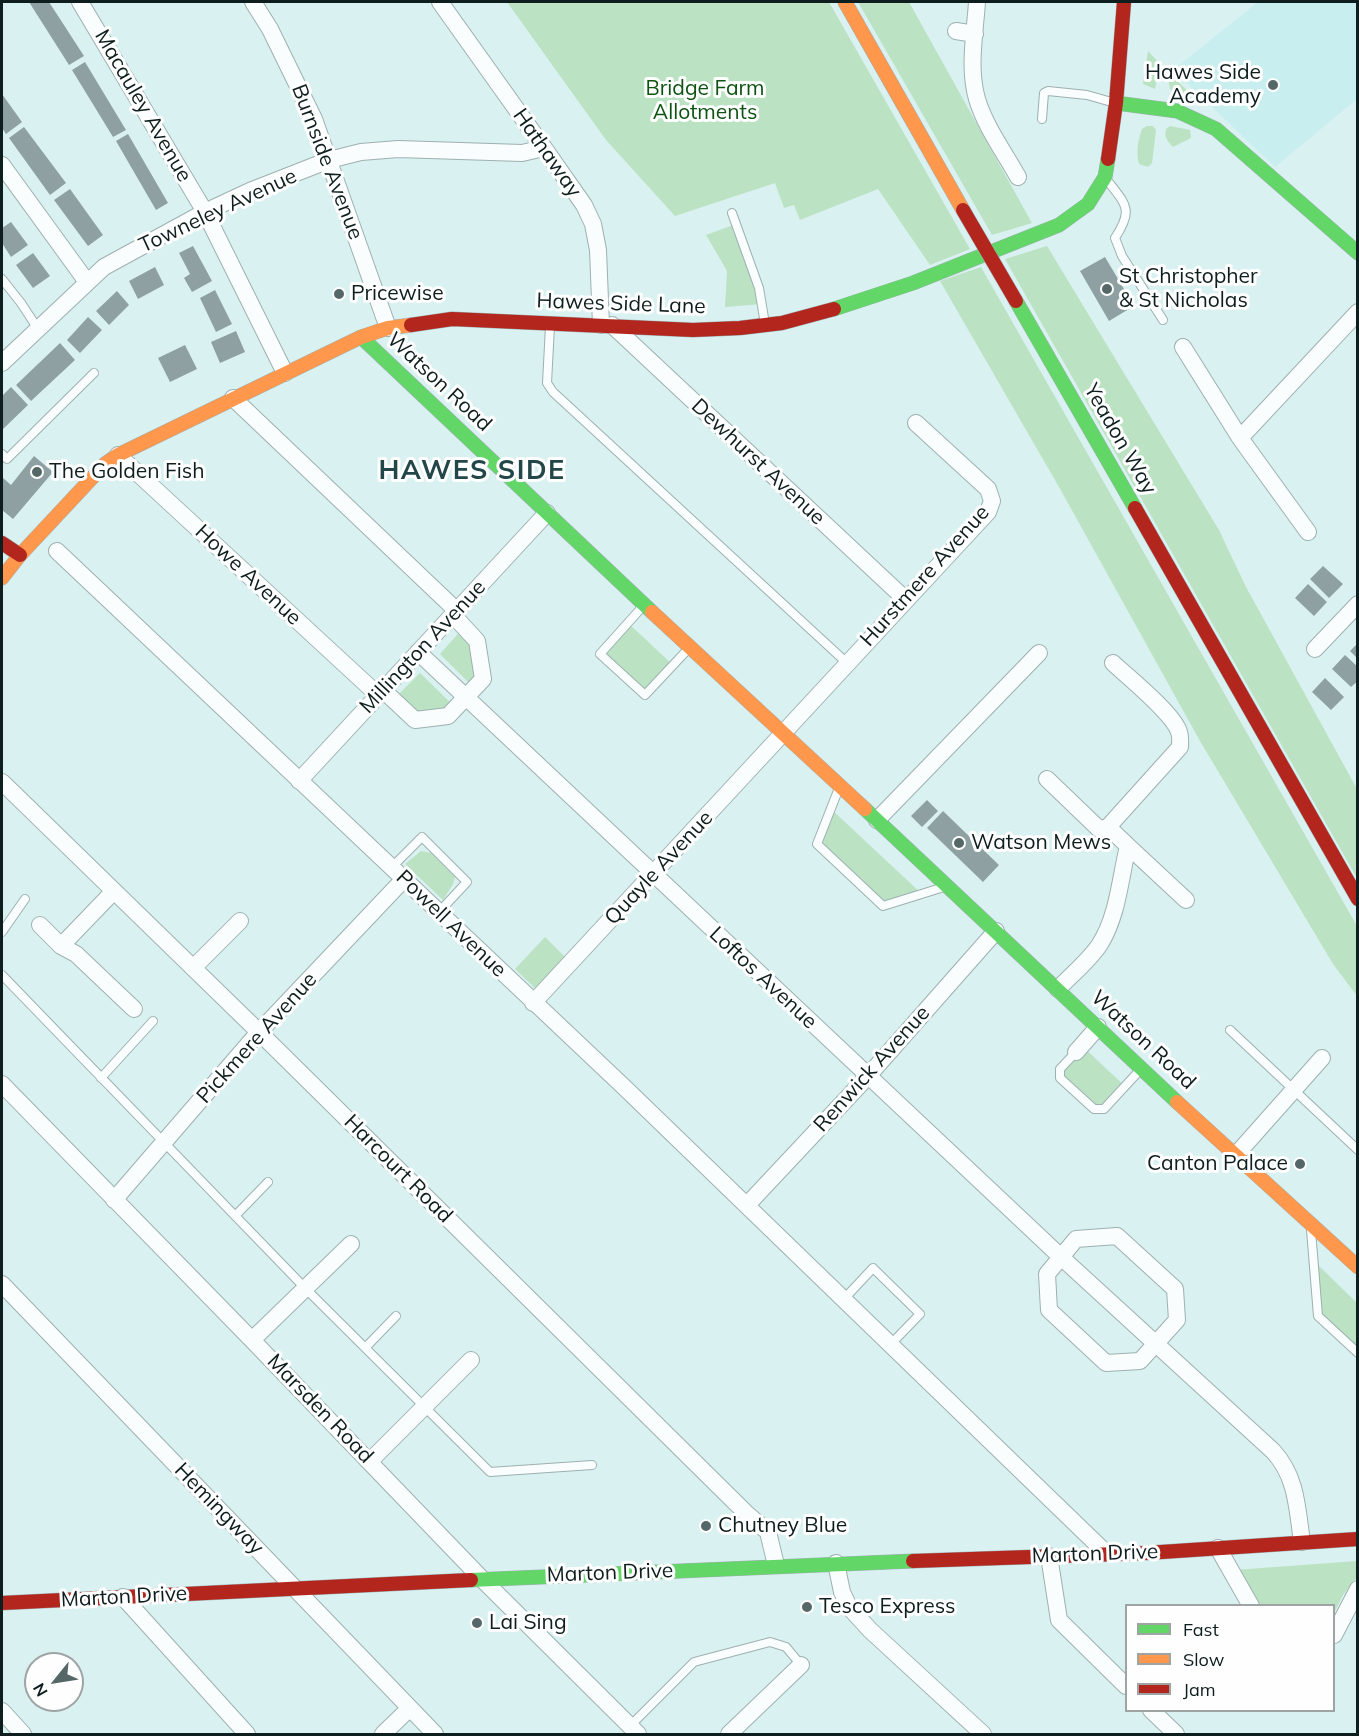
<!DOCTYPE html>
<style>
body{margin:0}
#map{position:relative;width:1359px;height:1736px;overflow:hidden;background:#daf1f1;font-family:Mulish,sans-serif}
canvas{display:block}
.frame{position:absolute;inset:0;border:3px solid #0e1d1d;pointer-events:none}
.legend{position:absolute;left:1125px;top:1604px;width:210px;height:108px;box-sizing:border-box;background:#fefefe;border:2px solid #9ea4a4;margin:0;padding:8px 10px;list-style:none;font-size:18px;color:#0e1d1d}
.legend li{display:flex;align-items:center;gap:12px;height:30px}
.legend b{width:30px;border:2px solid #9ea4a4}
.north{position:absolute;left:24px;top:1652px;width:60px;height:60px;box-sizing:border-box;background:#fefefe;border:2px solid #9ea4a4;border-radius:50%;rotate:240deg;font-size:16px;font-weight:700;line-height:24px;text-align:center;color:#0e1d1d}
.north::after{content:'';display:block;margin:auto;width:21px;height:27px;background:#556767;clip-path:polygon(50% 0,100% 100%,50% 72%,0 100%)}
</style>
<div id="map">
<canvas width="1359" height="1736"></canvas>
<div class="frame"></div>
<ul class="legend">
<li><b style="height:8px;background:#63d668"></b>Fast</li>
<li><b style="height:8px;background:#ff974d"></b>Slow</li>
<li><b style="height:8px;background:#b3261e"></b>Jam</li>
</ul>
<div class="north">N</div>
</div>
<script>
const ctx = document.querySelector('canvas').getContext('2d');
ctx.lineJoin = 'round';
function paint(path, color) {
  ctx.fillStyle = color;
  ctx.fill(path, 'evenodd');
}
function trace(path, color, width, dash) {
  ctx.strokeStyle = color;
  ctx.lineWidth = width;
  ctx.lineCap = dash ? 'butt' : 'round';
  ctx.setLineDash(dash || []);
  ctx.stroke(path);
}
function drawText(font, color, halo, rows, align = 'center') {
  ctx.font = font + ' Mulish,sans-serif';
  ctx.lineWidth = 6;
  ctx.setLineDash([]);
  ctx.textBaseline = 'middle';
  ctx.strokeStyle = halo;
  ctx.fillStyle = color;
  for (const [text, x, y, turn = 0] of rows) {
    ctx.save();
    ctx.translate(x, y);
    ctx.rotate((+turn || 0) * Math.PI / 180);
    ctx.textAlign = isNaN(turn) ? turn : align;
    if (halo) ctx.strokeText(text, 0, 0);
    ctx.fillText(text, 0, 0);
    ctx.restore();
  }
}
paint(new Path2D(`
 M1258,2H1357V99L1275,167L1173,70Z`), '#c8eeef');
paint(new Path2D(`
 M507,2H829L970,249L930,265L878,189L800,220L794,205L784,208L775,183L675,216L606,140Z
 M858,2H909L1032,223L992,235Z
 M1148,51L1160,64L1155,89L1143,84Z
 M1169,73L1192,95L1190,102C1173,94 1167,93 1169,73Z
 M1147,126H1153L1156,130L1152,163L1148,167L1139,164C1136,153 1138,139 1142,129Z
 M1170,126L1190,130L1191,138L1173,147C1167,141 1164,137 1166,129Z
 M736,224L762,304L725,307L727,271L706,235Z
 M1047,246L1219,530L1246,587L1357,789V878L1005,259Z
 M981,267L1357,926V996L1333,964L1200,741L1059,487L940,281Z
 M628,623L673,665L645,695L600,654Z
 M464,627L477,641L474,688L440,654Z
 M420,673L456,708L415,720L393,700Z
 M831,809L922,894L883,906L817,844Z
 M421,851L431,853L455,877L453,884L443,900L405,864Z
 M545,937L567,959L538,991L515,969Z
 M1082,1046L1125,1086L1104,1109H1094L1060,1078V1069Z
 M1313,1260L1357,1303V1353L1320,1317Z
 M1357,1561V1577L1343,1595L1334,1613V1624V1606L1253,1605L1234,1570Z`), '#bbe3c3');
paint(new Path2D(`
 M29,2H49L84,56L69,65Z
 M85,62L126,130L113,137L72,70Z
 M2,94L22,122L6,134L2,128Z
 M24,127L66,183L50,195L9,138Z
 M128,134L168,203L156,210L116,141Z
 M70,189L103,235L88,246L54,200Z
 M11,222L28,245L11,257L2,243V228Z
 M193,246L212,281L192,292L184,278L190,274L179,253Z
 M33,253L50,276L33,288L16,265Z
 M1105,257L1134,306L1109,321L1080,271Z
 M155,267L164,285L138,299L129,281Z
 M215,290L232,324L216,332L200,298Z
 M117,291L129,305L109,325L96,311Z
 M88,317L102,330L80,353L67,340Z
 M236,331L245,352L220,363L211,342Z
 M60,343L75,360L31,401L16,385Z
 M185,345L197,369L170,382L158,358Z
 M11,387L28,405L2,430V396Z
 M34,456L53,472L13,519L2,510V477L11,485Z
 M1323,566L1343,584L1329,598L1310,579Z
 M1308,584L1327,602L1314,616L1295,598Z
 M1358,643V659L1350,651Z
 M1345,655L1358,667V681L1351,687L1332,669Z
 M1325,678L1344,697L1331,710L1312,692Z
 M927,800L938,811L922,827L911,816Z
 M943,811L999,865L983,882L927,828Z`), '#8fa0a2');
const lane = new Path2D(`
 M1042,119L1044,93L1048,91L1087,95L1115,103
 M1107,180C1126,205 1134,209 1115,238L1122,256L1163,320
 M732,213L759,288L765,324
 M2,279L21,303L38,329
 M550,326L547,383L553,392L847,663
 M2,454L7,459L94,373
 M644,605L600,654L645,695L690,647
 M839,788L817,844L883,906L944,887
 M392,867L422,837L467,882L439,912
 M2,932L25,899
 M2,975L305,1288L490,1472L592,1465
 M1230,1030L1358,1150
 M1076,1052L1060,1069V1078L1094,1109H1104L1140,1070
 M101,1078L153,1021
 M235,1216L268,1182
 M1311,1230L1318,1316L1358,1353
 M844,1299L873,1268L920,1314L890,1345
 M365,1348L396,1316
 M630,1726L694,1662L770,1642L786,1647L801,1665`);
const street = new Path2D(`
 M80,2L205,212L285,373
 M253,2L270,29L314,119L388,328
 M440,2L544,148L584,205L593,224L598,250L601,325
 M977,2C975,33 968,68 977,99C985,126 1004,152 1018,177
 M956,31L975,34
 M2,165L87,282
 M612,325L905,599
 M1183,347L1240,438L1308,532
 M2,363L104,267L205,212L250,191L329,160L361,152L398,149L522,153L544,148
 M233,398L457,611
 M1240,438L1358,312
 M118,455L378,695
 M57,551L624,1087L1106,1553
 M1315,649L1358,604
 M418,652L1061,1257L1273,1451C1297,1477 1297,1508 1302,1542
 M383,690L415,720L448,716L483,679L477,641L453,615
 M1047,779L1099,829L1108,827L1128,846C1120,879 1118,915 1100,944C1089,961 1071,975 1058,989
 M299,781L547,513
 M2,782L259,1032L746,1513L768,1532L776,1565
 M877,820L1039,653
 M1108,827L1180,747C1180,742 1181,737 1179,732C1174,714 1128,677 1113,663
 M1128,846L1186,900
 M40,925L61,946L76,954L134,1009
 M61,946L113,892
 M193,968L240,921
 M533,1003L988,512L992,501L988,489L916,423
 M1076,1052L1098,1027
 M2,1084L252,1340L482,1579L638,1734
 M1235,1156L1322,1058
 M114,1200L259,1032L404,879
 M747,1205L868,1076L996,931
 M1117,1236L1175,1289L1177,1320L1140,1361L1106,1363L1049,1310L1047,1274L1076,1239Z
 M2,1284L435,1734
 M252,1340L351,1244
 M370,1461L471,1360
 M1218,1548L1251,1606
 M1049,1556L1059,1620L1126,1686
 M836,1563L842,1592L849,1607L870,1630L983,1734
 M123,1597L247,1734
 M1334,1635L1358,1589
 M1151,1710L1176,1734
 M2,1711L23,1734
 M383,1734L410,1708
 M729,1734L801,1665`);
const fast = new Path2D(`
 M1116,103L1177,111L1216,129L1358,253
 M1016,301L1135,508
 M834,309L913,283L1059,225L1088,204L1105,177L1108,159
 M361,337L652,612
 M865,809L1177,1102
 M471,1580L913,1561`);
const slow = new Path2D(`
 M845,2L963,210
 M2,578L20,555L105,464L118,455L361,337L388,328L411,325
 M652,612L865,809
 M1177,1102L1358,1267`);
const jam = new Path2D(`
 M1108,159L1116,103L1124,2
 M411,325L452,319L693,330L740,328L782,323L834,309
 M1135,508L1358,899
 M2,543L20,555
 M913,1561L1146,1553L1358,1539
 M2,1603L471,1580`);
trace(lane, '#9eb0b0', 10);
trace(street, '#9eb0b0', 18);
trace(fast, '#9eb0b0', 15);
trace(slow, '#9eb0b0', 15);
trace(jam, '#9eb0b0', 15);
trace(lane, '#f9fdfd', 8);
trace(street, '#f9fdfd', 16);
trace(fast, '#63d668', 14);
trace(slow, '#ff974d', 14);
trace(jam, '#b3261e', 14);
const jamBridge = new Path2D(`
 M963,210L1016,301`);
trace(jamBridge, '#9eb0b0', 15, []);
trace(jamBridge, '#b3261e', 14);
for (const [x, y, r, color] of [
 [1273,85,6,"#556767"],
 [1107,289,6,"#556767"],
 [339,294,6,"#556767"],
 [37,472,6,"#556767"],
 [959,843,6,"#556767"],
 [1300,1164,6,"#556767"],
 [706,1526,6,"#556767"],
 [807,1607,6,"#556767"],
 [477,1623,6,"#556767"]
]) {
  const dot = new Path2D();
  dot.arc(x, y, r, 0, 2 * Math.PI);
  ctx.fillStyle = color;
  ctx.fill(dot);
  trace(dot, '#fefefe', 2);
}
drawText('21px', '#0e1d1d', '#fefefe', [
 ["Hawes Side",1261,73,"right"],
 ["Academy",1261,97,"right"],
 ["St Christopher",1119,277],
 ["& St Nicholas",1119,301],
 ["Pricewise",351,294],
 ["The Golden Fish",49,472],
 ["Watson Mews",971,843],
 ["Canton Palace",1288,1164,"right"],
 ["Chutney Blue",718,1526],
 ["Tesco Express",819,1607],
 ["Lai Sing",489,1623]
], 'left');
drawText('21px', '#0d5311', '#fefefe', [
 ["Bridge Farm",705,89],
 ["Allotments",705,113]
]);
drawText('21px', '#0e1d1d', '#fefefe', [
 ["Macauley Avenue",143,106,60],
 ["Hathaway",547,153,55],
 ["Burnside Avenue",327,162,69],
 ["Towneley Avenue",218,211,-25],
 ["Hawes Side Lane",621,304,2],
 ["Watson Road",439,382,43],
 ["Yeadon Way",1120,439,60],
 ["Dewhurst Avenue",758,462,43],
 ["Howe Avenue",248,575,43],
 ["Hurstmere Avenue",925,576,-48],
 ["Millington Avenue",423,647,-47],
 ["Quayle Avenue",659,868,-47],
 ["Powell Avenue",451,924,44],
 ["Loftos Avenue",763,978,43],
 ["Pickmere Avenue",257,1038,-48],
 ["Watson Road",1143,1040,43],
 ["Renwick Avenue",872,1069,-48],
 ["Harcourt Road",398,1169,45],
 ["Marsden Road",320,1409,46],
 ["Hemingway",219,1509,46],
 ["Marton Drive",1095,1554,-2],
 ["Marton Drive",610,1573,-2],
 ["Marton Drive",124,1597,-3]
]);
ctx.letterSpacing = '1.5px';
drawText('bold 27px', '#234748', '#fefefe', [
 ["HAWES SIDE",472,471]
]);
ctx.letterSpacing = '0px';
</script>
